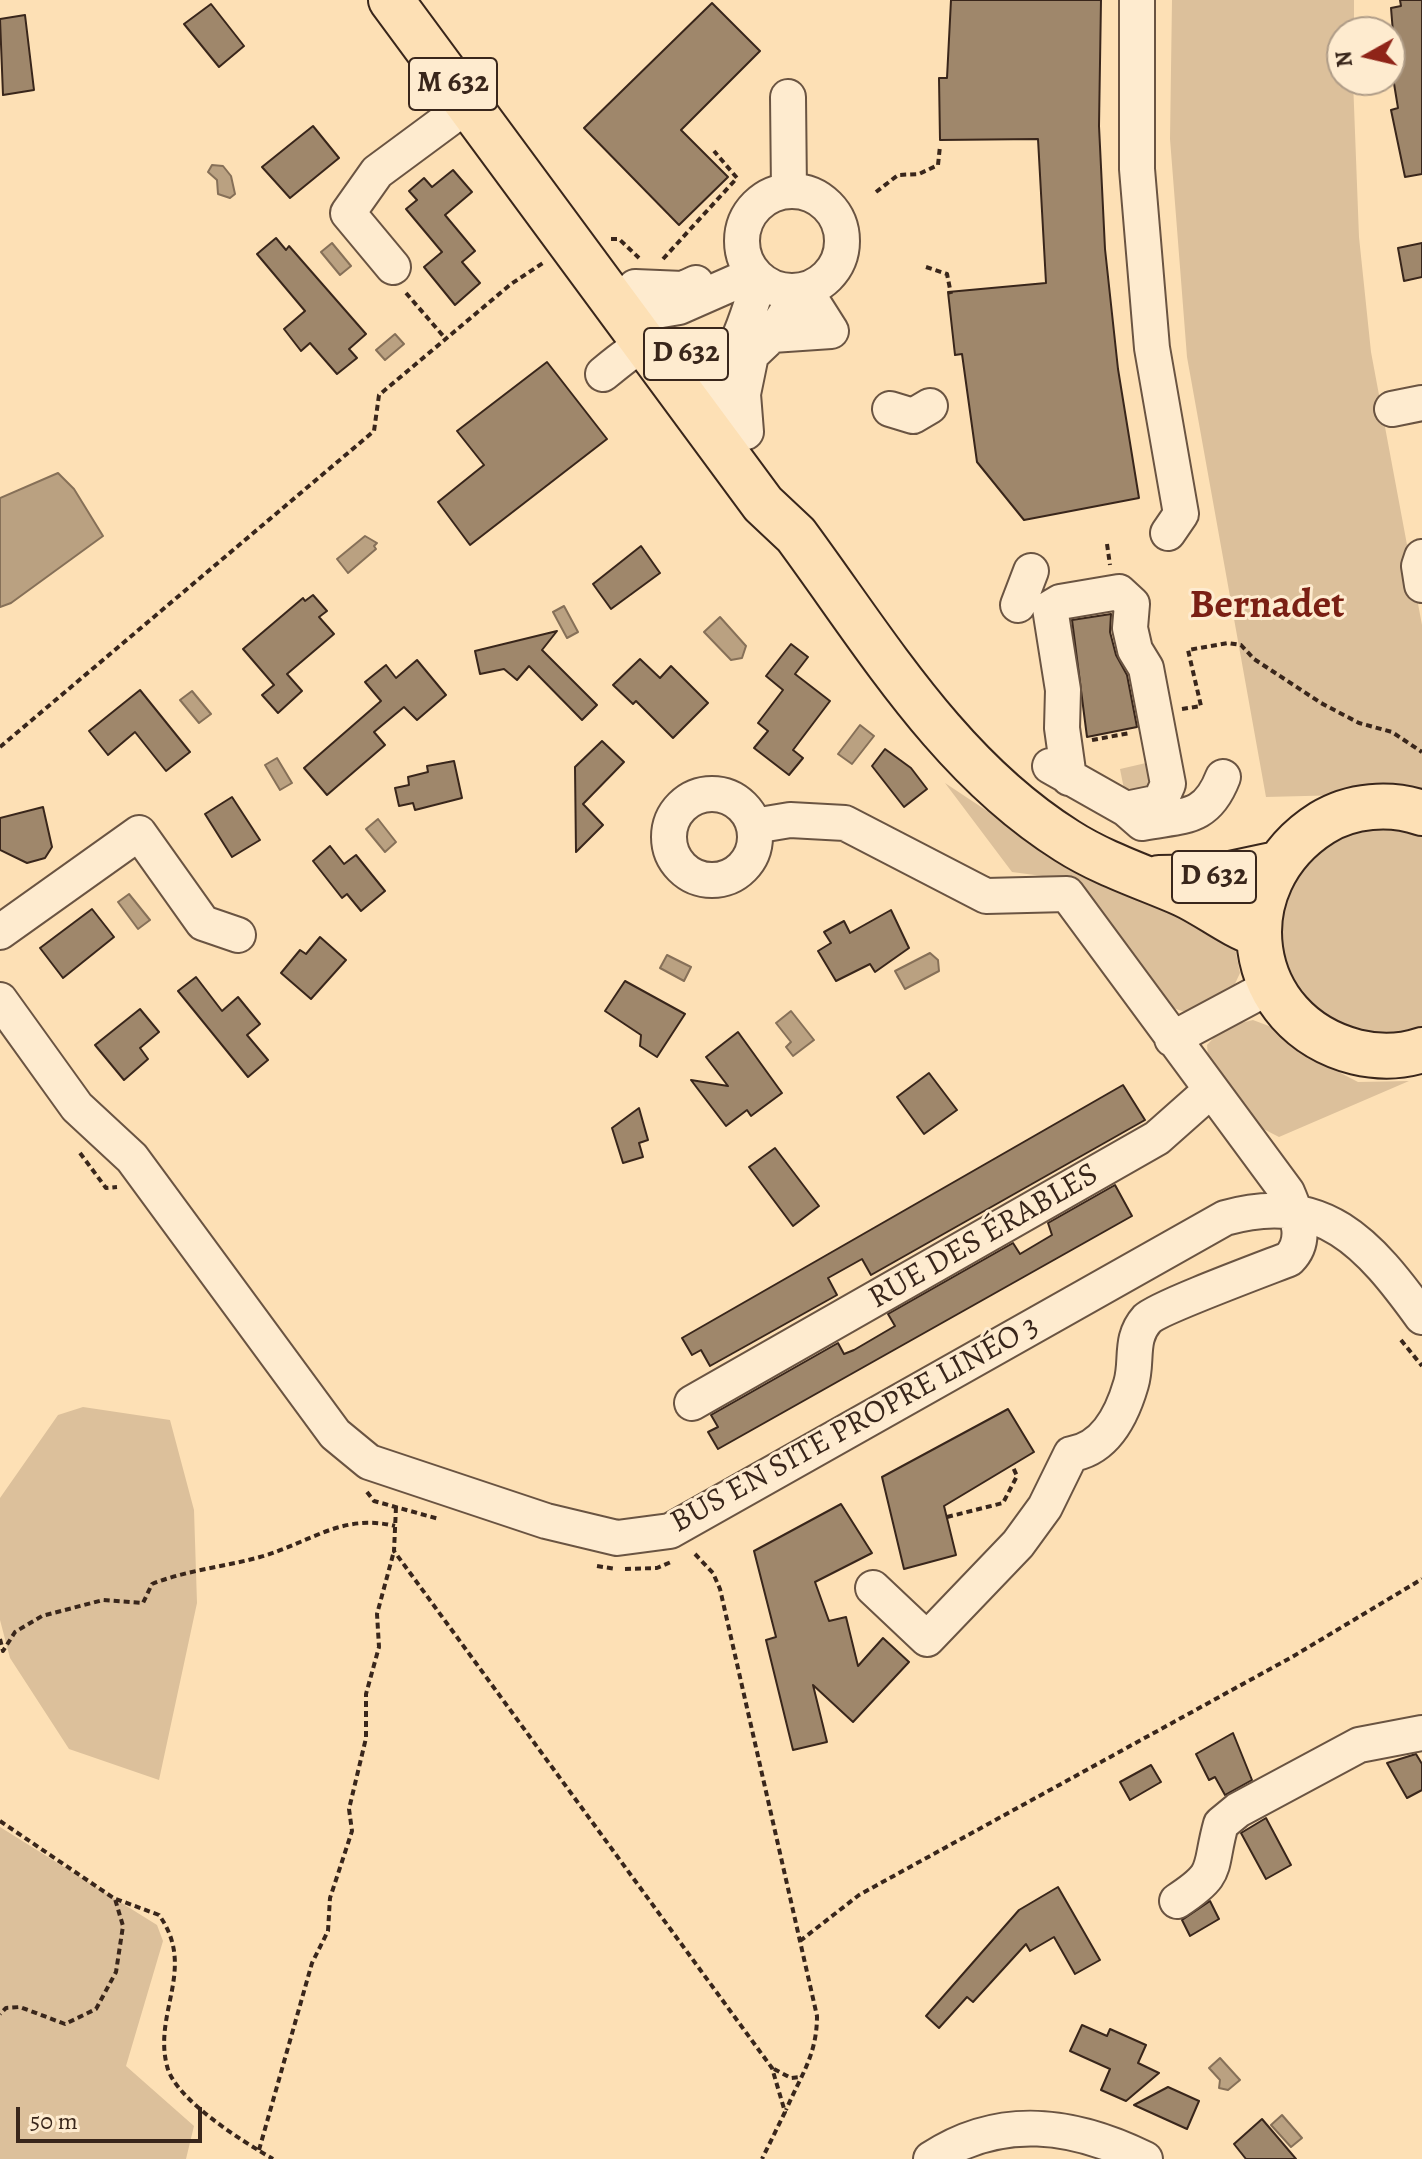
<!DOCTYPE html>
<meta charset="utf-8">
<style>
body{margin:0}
#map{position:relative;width:1422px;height:2159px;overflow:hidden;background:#fde0b5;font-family:Alegreya,serif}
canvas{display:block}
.north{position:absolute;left:1326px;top:16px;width:80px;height:80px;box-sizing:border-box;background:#feebcf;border:2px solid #af9c87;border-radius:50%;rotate:262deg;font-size:22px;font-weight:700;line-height:32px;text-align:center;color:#39261b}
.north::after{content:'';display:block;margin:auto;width:28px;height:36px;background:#8f2418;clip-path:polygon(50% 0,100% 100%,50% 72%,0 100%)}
.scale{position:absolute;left:16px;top:2107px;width:186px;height:36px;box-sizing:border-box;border:4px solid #39261b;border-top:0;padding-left:10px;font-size:24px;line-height:28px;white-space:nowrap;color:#39261b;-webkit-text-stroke:6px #feebcf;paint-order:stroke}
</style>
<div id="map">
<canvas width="1422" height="2159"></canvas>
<div class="north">N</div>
<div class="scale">50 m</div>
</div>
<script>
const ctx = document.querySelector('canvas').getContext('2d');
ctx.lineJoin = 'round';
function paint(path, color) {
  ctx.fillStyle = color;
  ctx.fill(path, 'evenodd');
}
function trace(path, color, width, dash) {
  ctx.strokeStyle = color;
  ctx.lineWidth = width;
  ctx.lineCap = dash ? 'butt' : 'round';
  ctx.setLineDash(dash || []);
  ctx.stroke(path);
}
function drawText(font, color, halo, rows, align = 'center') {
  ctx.font = font + ' Alegreya,serif';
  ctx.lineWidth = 6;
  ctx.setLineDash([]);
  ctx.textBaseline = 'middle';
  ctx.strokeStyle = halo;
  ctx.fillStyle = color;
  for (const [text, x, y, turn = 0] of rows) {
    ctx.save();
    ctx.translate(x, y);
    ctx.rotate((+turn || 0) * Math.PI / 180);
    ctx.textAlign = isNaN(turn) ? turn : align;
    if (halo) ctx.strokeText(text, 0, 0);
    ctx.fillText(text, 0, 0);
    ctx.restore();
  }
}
paint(new Path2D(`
 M1172,0H1354V32H1342V80H1353L1359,237L1371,352L1422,625V793L1266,797L1187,357L1170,139Z
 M1146,763L1150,788L1125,794L1120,769Z
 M945,783L1073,868L1179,909L1234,943L1240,973L1233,988L1185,1012L1164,1005L1065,879L1012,872Z
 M1364,823L1422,830V1036L1383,1044L1296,1003L1273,909L1305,852Z
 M1253,1020L1282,1031L1304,1054L1358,1082L1409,1081L1279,1137L1246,1120L1209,1066L1207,1045L1224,1027Z
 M83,1407L170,1420L194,1510L197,1603L159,1780L69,1749L10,1658L0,1620V1498L58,1415Z
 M0,1827L157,1925L163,1941L126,2066L194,2126L186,2159H0Z`), '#dcc09b');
const water = new Path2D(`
 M212,165L223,166L231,176L235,194L230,198L218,194L217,180L208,172Z
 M332,243L351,266L340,275L321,252Z
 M395,334L404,344L385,360L376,350Z
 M58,473L74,489L103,536L11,603L0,607V498Z
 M365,536L377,543L374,546L376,549L348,573L337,559Z
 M564,606L578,632L567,638L553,612Z
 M720,617L746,646L742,658L731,660L704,632Z
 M192,691L211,714L199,723L180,700Z
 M860,725L874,736L852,764L838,754Z
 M277,758L292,783L280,790L265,765Z
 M378,819L396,842L385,852L366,829Z
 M129,894L150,920L138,929L118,902Z
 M930,953L938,960L939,971L905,989L895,971Z
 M667,955L691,967L684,981L660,968Z
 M791,1011L814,1040L793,1056L786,1047L791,1042L776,1023Z
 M1220,2058L1240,2080L1228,2090L1219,2088L1220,2080L1209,2068Z
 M1282,2115L1302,2138L1291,2147L1271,2125Z`);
paint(water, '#baa181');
trace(water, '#867058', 2);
const building = new Path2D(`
 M951,0H1101L1099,126L1105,249L1118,369L1139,498L1024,520L977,462L962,354L955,355L948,292L1046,283L1038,139L940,140L939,78H947Z
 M1400,0H1422V174L1405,177L1391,110L1398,108L1390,59L1395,57L1391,8L1401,6Z
 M712,3L760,51L681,130L728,177L679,225L584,128Z
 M211,4L244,46L219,67L184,24Z
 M25,15L34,90L3,95L0,19Z
 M313,126L339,158L290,198L262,167Z
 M453,170L472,192L445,215L475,251L462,262L480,283L455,305L424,267L442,252L406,209L417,200L409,191L424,178L432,187Z
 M276,238L286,250L289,246L366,334L349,349L357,358L337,374L310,343L301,351L284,329L305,311L257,254Z
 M1422,243V277L1404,281L1398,248Z
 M547,362L607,439L470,545L438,502L484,465L457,431Z
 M641,546L660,573L611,609L593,584Z
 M313,595L327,611L319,617L334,634L287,674L302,691L278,713L262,695L274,685L243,649L303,598L305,601Z
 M1111,614L1110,632L1116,655L1127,675L1137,727L1087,737L1072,620Z
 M557,631L542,650L597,705L582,720L529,666L517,680L504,669L480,674L475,651Z
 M791,644L808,657L795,674L830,701L793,750L803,758L789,775L754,748L768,731L758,723L783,690L766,676Z
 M640,659L660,678L671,666L708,703L673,738L636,701L633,704L613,685Z
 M417,660L446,695L417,720L404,707L374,732L385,745L327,795L304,768L381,701L365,682L386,665L396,678Z
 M140,690L190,752L166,771L135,732L108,755L89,731Z
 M602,741L624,762L583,804L603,825L576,852L575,767Z
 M885,749L911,768L927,789L904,807L872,766Z
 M454,761L462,798L415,810L413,803L399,806L395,788L409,785L408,777L428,772L427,766Z
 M232,797L260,840L232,857L205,814Z
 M43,807L52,847L45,858L27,863L0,850V818Z
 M330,846L344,864L356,855L385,891L361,911L347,894L342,898L313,861Z
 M92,909L114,937L63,978L40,948Z
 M891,910L909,948L875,972L870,964L836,981L818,951L831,943L824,932L844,921L850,933Z
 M320,937L346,960L311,999L281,973L300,950L306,954Z
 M196,977L222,1011L238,997L260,1024L247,1035L268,1060L248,1077L178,991Z
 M625,981L685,1014L657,1057L640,1046L641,1035L605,1011Z
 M140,1009L159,1032L140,1048L148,1059L124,1080L95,1045Z
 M738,1032L782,1093L751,1116L747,1110L726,1126L691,1080L728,1086L706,1057Z
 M929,1073L957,1110L924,1134L897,1097Z
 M1123,1085L1145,1120L871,1275L862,1259L828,1278L837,1295L710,1366L701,1350L692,1355L682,1338Z
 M639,1108L648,1140L639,1143L643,1157L623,1163L612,1128Z
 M775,1148L819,1206L793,1226L749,1167Z
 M1115,1185L1132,1216L718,1449L708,1432L718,1427L711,1415L838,1343L844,1354L854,1350L895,1326L888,1314L1013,1243L1020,1254L1052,1235L1048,1223Z
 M1008,1409L1034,1452L944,1506L956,1555L904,1569L882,1477Z
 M841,1504L872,1553L815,1582L829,1621L846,1617L858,1666L883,1638L909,1662L853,1722L813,1685L827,1742L793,1750L766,1640L776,1637L754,1551Z
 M1233,1733L1252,1780L1225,1795L1215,1777L1209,1780L1196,1754Z
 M1416,1754L1422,1764V1790L1407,1798L1387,1763Z
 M1151,1765L1161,1782L1130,1800L1120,1782Z
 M1266,1818L1291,1865L1266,1879L1241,1833Z
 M1058,1887L1100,1960L1075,1974L1054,1937L1030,1951L1026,1944L973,2002L967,1997L939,2028L926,2016L1019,1910Z
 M1210,1901L1219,1919L1190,1936L1182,1920Z
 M1082,2025L1107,2036L1110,2029L1146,2045L1138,2063L1159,2073L1126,2101L1101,2090L1110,2069L1070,2051Z
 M1168,2087L1199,2101L1187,2129L1134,2105Z
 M1262,2119L1296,2159H1246L1234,2144Z`);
paint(building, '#9f876b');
trace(building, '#39261b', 2);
const minor = new Path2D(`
 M1137,0V169L1152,348L1181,514L1168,533
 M788,97L789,191
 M742 241a50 50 0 1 1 100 0a50 50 0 1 1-100 0Z
 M393,267L348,213L377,172L469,104
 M635,287L683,289L696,283
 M613,304L644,313L679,307L754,274
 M772,335L831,331L805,290
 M603,374C680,310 640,360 698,371
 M890,409L913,416L930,406
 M1392,409L1422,403
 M746,432L743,394L751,355L772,335L790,307L793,292
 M713,434C706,388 720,380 738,340C747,321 752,300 760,280
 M1422,557L1419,566L1422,585
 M1018,605L1031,571
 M1050,766L1126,809L1142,823C1183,815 1206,821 1223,777
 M1069,778L1062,728L1063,690L1050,608L1060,602L1119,592L1132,604L1130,628L1135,650L1146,668L1168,784L1160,802L1126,809
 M669 837a43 43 0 1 1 86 0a43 43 0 1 1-86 0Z
 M754,826L790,820L845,823L986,896L1067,894L1287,1192C1296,1214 1309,1239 1289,1259C1266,1268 1158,1308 1147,1319C1129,1339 1138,1361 1131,1384C1122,1415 1105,1449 1071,1454L1045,1507L1018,1544L927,1639L873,1588
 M0,932L139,833L203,923L238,935
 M0,1000L77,1107L132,1158L335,1434L369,1462L546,1521L617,1538L670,1531L1225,1218C1323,1190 1369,1244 1422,1317
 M1172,1039L1271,986
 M692,1403L1157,1138L1210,1091
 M1177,1901C1221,1872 1208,1870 1221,1824L1238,1810L1359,1745L1422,1733
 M931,2159C1001,2113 1074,2124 1145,2159`);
const major = new Path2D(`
 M391,0L763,504L796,535C877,645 949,767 1067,841C1103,864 1144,877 1183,894C1209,906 1231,925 1258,934
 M1422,813C1390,802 1351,805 1322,823C1225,884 1243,1023 1356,1052C1377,1057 1401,1057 1422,1050
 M1159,878L1216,877L1277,864`);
trace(minor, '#6a5442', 38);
trace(major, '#39261b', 48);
trace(new Path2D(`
 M876,192L898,175L919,174L938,165L940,146
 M611,239H619L639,258
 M663,259L737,178L714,151
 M926,267L947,274L951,294
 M406,293L445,338
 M1107,544L1110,565
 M1182,709L1201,706L1188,650L1228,643L1241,645L1254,659L1321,703L1359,723L1392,732L1422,752
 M1092,740L1130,733
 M0,747L374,431L379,395L511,284L543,263
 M80,1153L106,1188L117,1187
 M1401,1340L1422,1366
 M367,1492L374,1501L439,1519
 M396,1507L394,1551L772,2068L785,2112L762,2159
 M947,1517L1003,1503L1017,1476L1012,1465
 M695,1554L713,1573L720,1589L817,2016C817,2055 801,2075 786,2110
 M597,1566L616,1569
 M625,1569L657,1568L671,1562
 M0,1639L3,1651L15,1632L42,1616L103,1600L143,1603L152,1584C187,1570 224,1567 260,1557C310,1543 341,1513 395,1526
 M0,1821L115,1899L123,1926L116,1972L96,2009L65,2024L20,2007L6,2008L0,2014
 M116,1899L159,1915C197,1968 153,2012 167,2066C175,2100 244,2142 273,2159
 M800,1941L859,1895L1292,1657L1422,1579
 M774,2069L791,2078L801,2077
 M259,2150L312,1963L328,1931L330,1898L352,1831L349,1809L366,1738V1694L379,1647L377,1614L394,1551`), '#39261b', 4, [6, 4]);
trace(minor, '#feebcf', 34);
trace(major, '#fde0b5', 44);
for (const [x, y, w] of [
 [453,84,88],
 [686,354,84],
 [1214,877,84]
]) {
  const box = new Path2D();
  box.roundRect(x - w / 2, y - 26, w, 52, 6);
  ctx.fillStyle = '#feebcf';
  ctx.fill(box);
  trace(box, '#39261b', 2);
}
drawText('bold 30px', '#39261b', null, [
 ["M 632",453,84],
 ["D 632",686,354],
 ["D 632",1214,877]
]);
drawText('32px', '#39261b', '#feebcf', [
 ["RUE DES ÉRABLES",984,1237,-30],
 ["BUS EN SITE PROPRE LINÉO 3",855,1425,-29]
]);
drawText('bold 40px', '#7a1f14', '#feebcf', [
 ["Bernadet",1267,607]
]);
</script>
